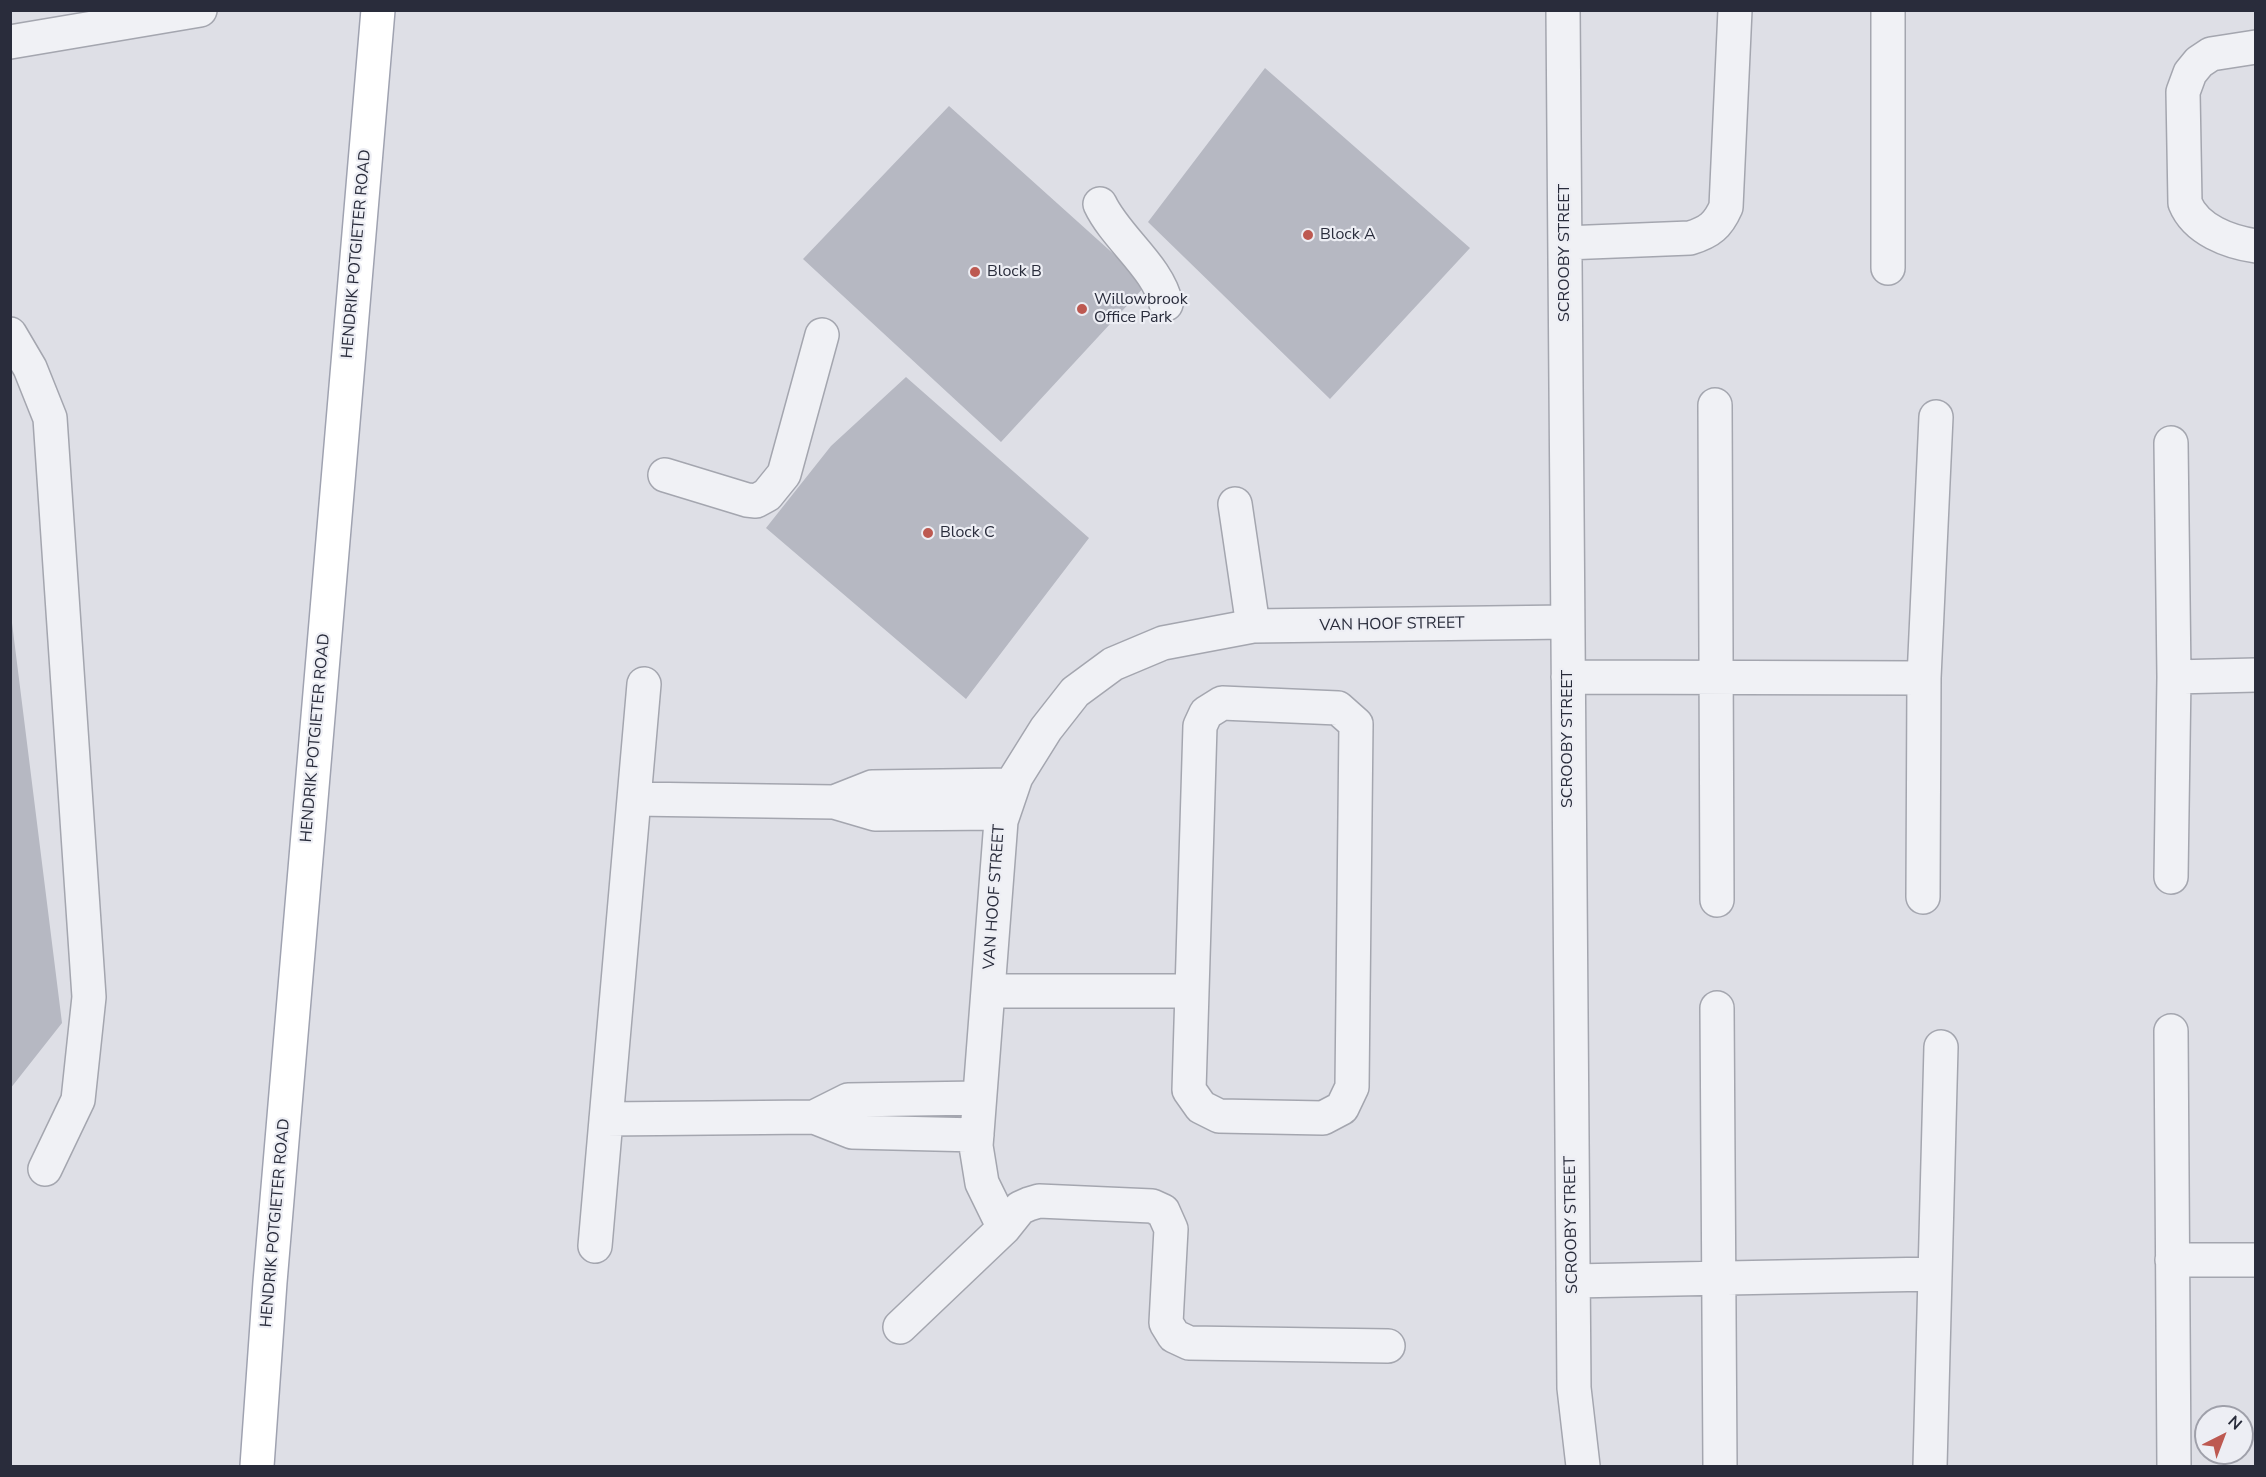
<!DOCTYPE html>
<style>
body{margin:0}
#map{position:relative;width:2266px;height:1477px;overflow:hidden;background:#dedfe6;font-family:"Nunito Sans",sans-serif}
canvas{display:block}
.frame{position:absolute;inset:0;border:12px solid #292c3b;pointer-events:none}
.north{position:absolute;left:2194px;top:1405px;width:60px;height:60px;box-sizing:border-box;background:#edeef4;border:2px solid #9fa0aa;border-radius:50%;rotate:42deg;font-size:16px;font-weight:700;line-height:24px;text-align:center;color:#292c3b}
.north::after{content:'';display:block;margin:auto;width:21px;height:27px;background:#bd5951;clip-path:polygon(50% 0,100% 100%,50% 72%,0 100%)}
</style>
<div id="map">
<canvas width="2266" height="1477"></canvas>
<div class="frame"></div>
<div class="north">N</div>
</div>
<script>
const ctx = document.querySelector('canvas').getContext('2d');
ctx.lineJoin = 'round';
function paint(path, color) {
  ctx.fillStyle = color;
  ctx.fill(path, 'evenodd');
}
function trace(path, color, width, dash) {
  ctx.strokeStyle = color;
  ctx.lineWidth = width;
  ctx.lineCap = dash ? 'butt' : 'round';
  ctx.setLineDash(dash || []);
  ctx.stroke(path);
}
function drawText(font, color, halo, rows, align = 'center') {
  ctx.font = font + ' "Nunito Sans",sans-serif';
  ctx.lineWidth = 4.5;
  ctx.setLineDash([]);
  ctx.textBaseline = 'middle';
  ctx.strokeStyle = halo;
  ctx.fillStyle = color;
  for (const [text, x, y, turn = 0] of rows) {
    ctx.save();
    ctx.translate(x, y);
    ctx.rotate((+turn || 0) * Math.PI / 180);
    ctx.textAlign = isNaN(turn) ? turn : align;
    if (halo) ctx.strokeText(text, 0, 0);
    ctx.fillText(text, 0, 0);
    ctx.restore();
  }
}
paint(new Path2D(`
 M1265,68L1470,248L1330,399L1148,222Z
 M949,106L1147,284L1001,442L803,259Z
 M906,377L1089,538L966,699L766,528L831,446Z
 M10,607L62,1023L10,1089Z`), '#b6b8c2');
const minor = new Path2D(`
 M1563,10L1574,1388L1583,1466
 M10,42L200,10
 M2256,47L2211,54L2199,62L2190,73L2183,92L2185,203C2196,230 2229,242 2256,246
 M1100,204C1116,238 1159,268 1166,304
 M1565,243L1690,238C1710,232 1718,225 1726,207L1735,10
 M1888,268V10
 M10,334L30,368L50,418L89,997L78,1100L45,1169
 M1715,405L1717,900
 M2171,443L2174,677L2256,675
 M665,475L747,500L756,501L767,495L784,474L822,335
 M1235,504L1253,626
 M1568,677L1924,678
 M1222,703L1338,708L1356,724L1352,1087L1342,1108L1323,1118L1219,1116L1201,1107L1189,1090L1200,726L1206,713Z
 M635,799L834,802L875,814L1002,813
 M834,802L872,787L1012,785
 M2171,877L2174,677
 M1923,897L1924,678L1936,417
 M988,991H1190
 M1717,1008L1720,1466
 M2171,1031L2174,1466
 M814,1117L848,1100L979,1098
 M606,1119L814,1117L852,1132L977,1135
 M1004,1228L982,1183L976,1146L1001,821L1016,777L1046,729L1075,692L1113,664L1163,643L1253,626L1567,622
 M595,1246L644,684
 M2172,1260H2256
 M1573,1281L1933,1274
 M900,1327L1004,1228L1020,1208L1029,1204L1039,1201L1152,1206L1163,1211L1171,1229L1166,1323L1174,1336L1189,1343L1388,1346
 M1930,1466L1941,1047`);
const major = new Path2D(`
 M257,1466L270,1282L378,10`);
trace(minor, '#a4a6af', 36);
trace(major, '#9fa2b0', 36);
trace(minor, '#f0f1f5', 33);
trace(major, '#fff', 33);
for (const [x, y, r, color] of [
 [1308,235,6,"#bd5951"],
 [975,272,6,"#bd5951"],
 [1082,309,6,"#bd5951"],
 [928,533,6,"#bd5951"]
]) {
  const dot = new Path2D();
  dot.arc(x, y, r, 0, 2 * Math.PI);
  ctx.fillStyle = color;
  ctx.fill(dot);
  trace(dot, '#edeef4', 2);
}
drawText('16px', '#292c3b', '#edeef4', [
 ["Block A",1320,235],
 ["Block B",987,272],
 ["Willowbrook",1094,300],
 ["Office Park",1094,318],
 ["Block C",940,533]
], 'left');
drawText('16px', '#292c3b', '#edeef4', [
 ["SCROOBY STREET",1565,253,-90],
 ["HENDRIK POTGIETER ROAD",357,254,-85],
 ["VAN HOOF STREET",1392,625,-1],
 ["HENDRIK POTGIETER ROAD",316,738,-85],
 ["SCROOBY STREET",1568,739,-90],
 ["VAN HOOF STREET",995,897,-86],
 ["HENDRIK POTGIETER ROAD",276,1223,-85],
 ["SCROOBY STREET",1572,1225,-91]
]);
</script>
